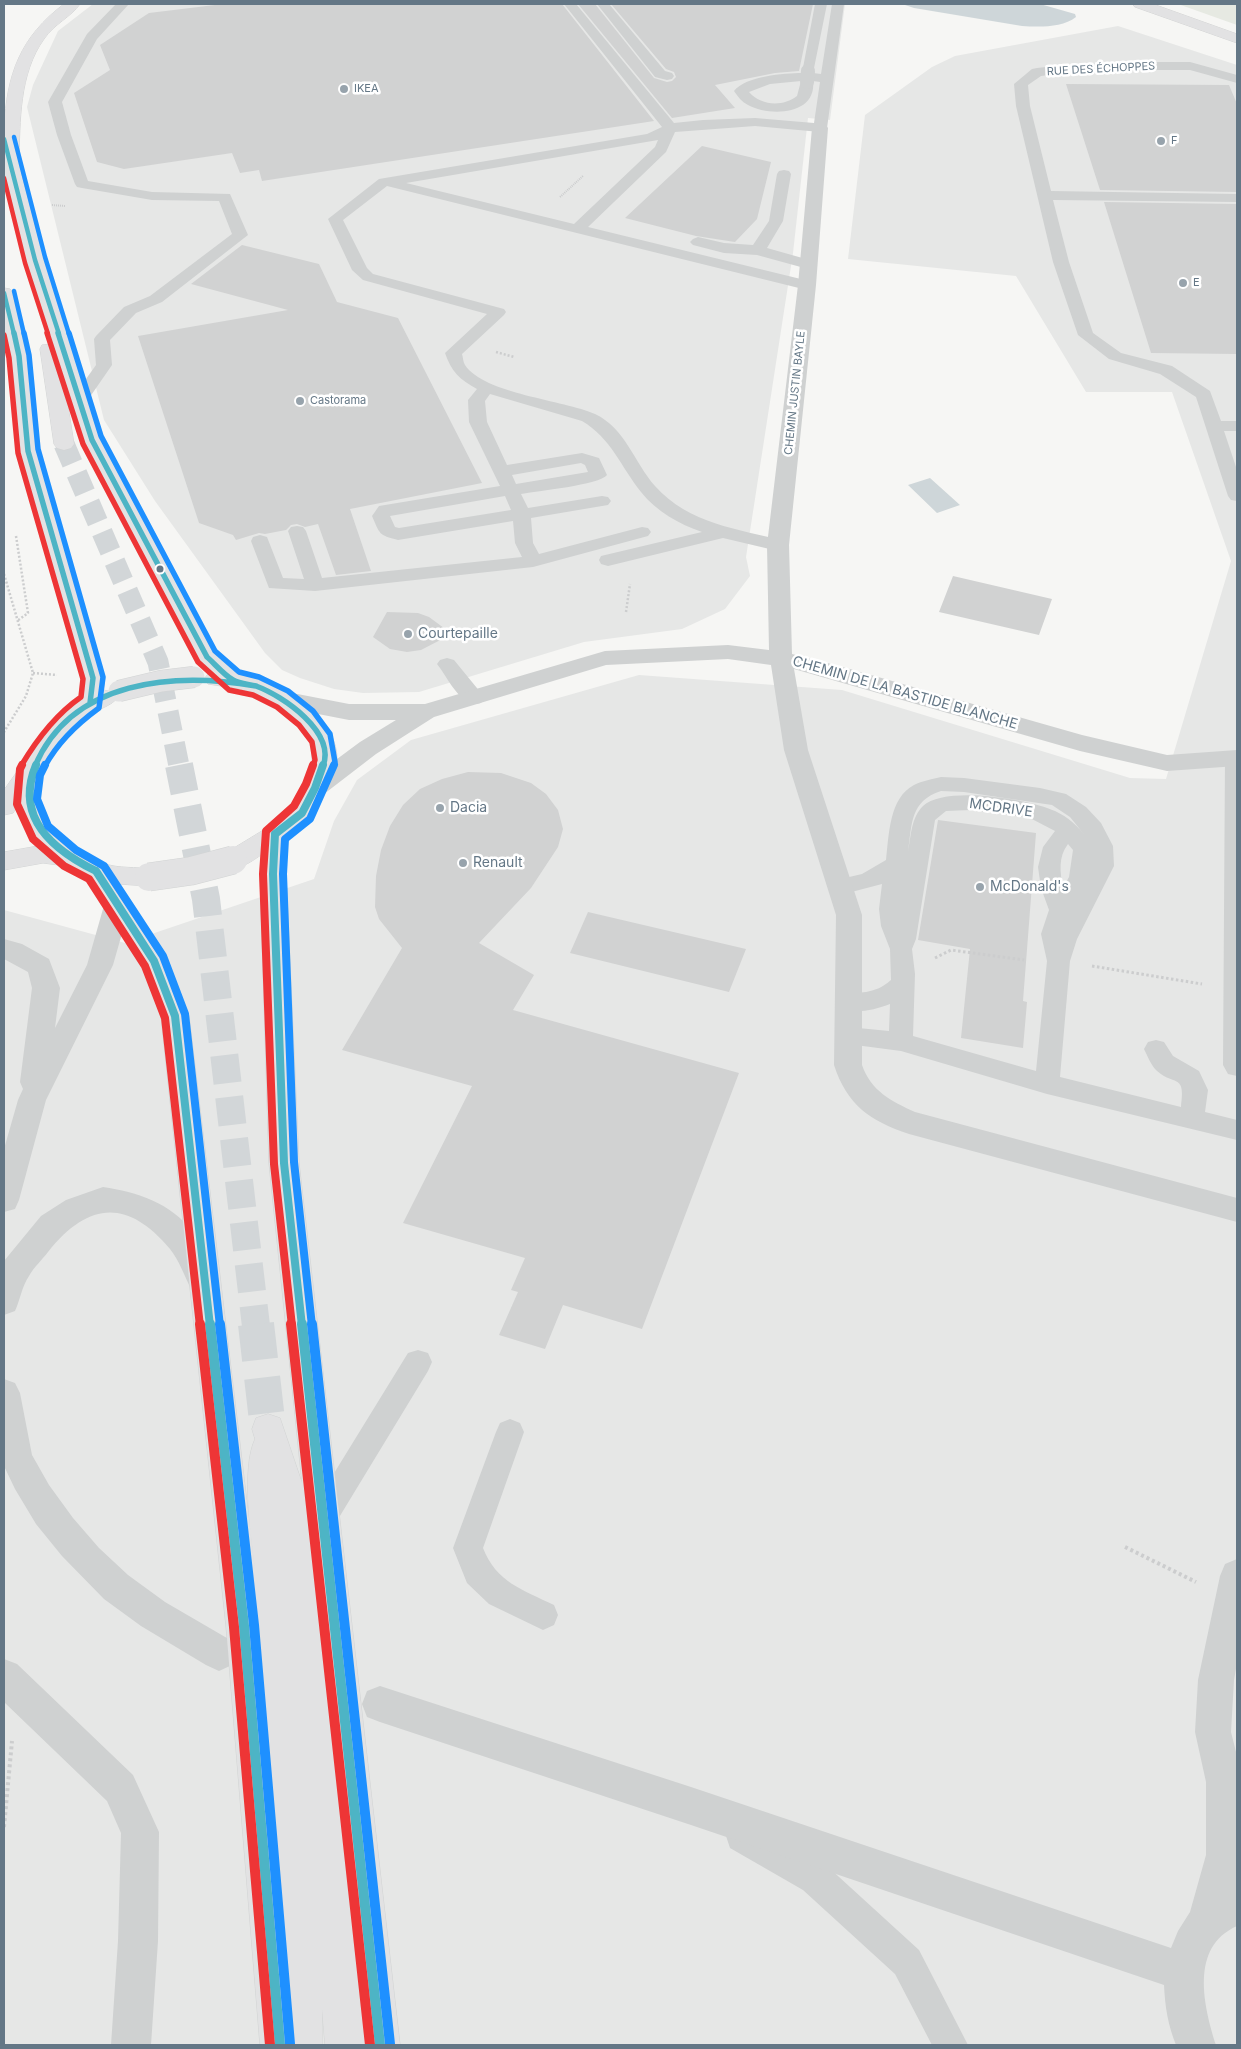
<!DOCTYPE html>
<meta charset="utf-8">
<style>
body{margin:0}
#map{position:relative;width:1241px;height:2049px;overflow:hidden;background:#f6f6f4;font-family:Inter,sans-serif}
canvas{display:block}
.frame{position:absolute;inset:0;border:5px solid #647786;pointer-events:none}
</style>
<div id="map">
<canvas width="1241" height="2049"></canvas>
<div class="frame"></div>
</div>
<script>
const ctx = document.querySelector('canvas').getContext('2d');
ctx.lineJoin = 'round';
function paint(path, color) {
  ctx.fillStyle = color;
  ctx.fill(path, 'evenodd');
}
function trace(path, color, width, dash) {
  ctx.strokeStyle = color;
  ctx.lineWidth = width;
  ctx.lineCap = dash ? 'butt' : 'round';
  ctx.setLineDash(dash || []);
  ctx.stroke(path);
}
function drawText(font, color, halo, rows, align = 'center') {
  ctx.font = font + ' Inter,sans-serif';
  ctx.lineWidth = 5;
  ctx.setLineDash([]);
  ctx.textBaseline = 'middle';
  ctx.strokeStyle = halo;
  ctx.fillStyle = color;
  for (const [text, x, y, turn = 0] of rows) {
    ctx.save();
    ctx.translate(x, y);
    ctx.rotate((+turn || 0) * Math.PI / 180);
    ctx.textAlign = isNaN(turn) ? turn : align;
    if (halo) ctx.strokeText(text, 0, 0);
    ctx.fillText(text, 0, 0);
    ctx.restore();
  }
}
paint(new Path2D(`
 M93,4H845L830,120L808,118L793,253L746,557L750,576L725,609L682,629L584,642L419,692L363,693L334,689L300,678L282,670L265,653L155,501L104,420L27,107L33,85L58,31Z
 M1118,26L1237,65V2045H4V910L125,943L314,879L334,821L357,780L411,740L639,675L842,690L1130,778L1166,779L1231,561L1172,392H1086L1016,276L848,259L865,115L932,67L955,56Z`), '#e6e7e6');
paint(new Path2D(`
 M1178,4H1237V25Z`), '#e6e9e2');
paint(new Path2D(`
 M902,4H1040L1075,14L1076,17C1062,28 1039,27 1022,26L914,8Z
 M930,478L960,505L937,513L908,485Z`), '#ced6d9');
paint(new Path2D(`
 M223,4H562L654,121L262,181L259,170L240,173L232,153L124,169L97,162L74,93L110,70L100,45L149,13Z
 M578,4H595L654,78L667,82L672,81L676,77L674,72L666,69L611,4H813L799,71L775,73L715,85L735,108L672,118Z
 M1066,84L1229,85L1237,104V192L1100,190Z
 M702,146L771,162L757,219L735,242L696,236L625,218Z
 M1104,202L1237,204V354L1151,353Z
 M242,245L319,264L337,302L398,318L482,483L350,509L371,571L336,575L318,524L305,527L297,524L291,525L286,530L265,534L259,533L236,540L233,535L199,523L138,336L288,310L191,284Z
 M953,576L1052,599L1039,635L939,612Z
 M387,612L418,613L429,617L452,634L421,650L407,652L390,649L373,637Z
 M468,772L501,773L531,783L546,794L558,810L563,829L558,847L531,888L479,943L534,975L513,1010L739,1073L642,1329L563,1305L545,1349L499,1335L518,1292L511,1290L525,1258L403,1223L472,1086L342,1050L402,948L379,919L375,907L376,876L381,850L390,826L403,805L420,789L442,779Z
 M938,820L1036,833L1023,1001L1027,1002L1023,1048L961,1038L970,949L918,940Z
 M588,912L746,949L729,992L570,953Z`), '#d1d2d2');
trace(new Path2D(`
 M64,444L158,662L179,766`), '#d2d6d8', 21, [21, 11]);
trace(new Path2D(`
 M179,765L206,899L256,1326`), '#d2d6d8', 28, [28, 14]);
trace(new Path2D(`
 M256,1324L268,1429`), '#d2d6d8', 36, [36, 18]);
const secondary = new Path2D(`
 M4,134L10,136L12,139L44,260L102,440L216,653C224,659 233,671 242,675C249,678 257,678 264,681C296,694 338,721 337,761C337,769 332,775 329,782C319,806 309,824 287,839L286,874L299,1163L400,2045H325L322,2009V2045H260L226,1626L161,1016L141,963L86,876L66,866L43,863L4,870V852L38,846L23,825L17,807L13,813L4,815V790L48,728L60,715L79,701L81,678L18,451L10,356L4,331V288L10,289L13,293L28,356L38,451L105,678L103,690L114,692L118,697C112,706 98,709 89,715C82,720 75,726 70,733C60,744 48,757 43,770C37,786 39,811 49,826C61,843 88,860 109,865C125,869 142,866 158,871L162,877L158,883L149,886L118,884L167,961L189,1016L255,1570C251,1536 241,1469 255,1439L252,1429L256,1418L268,1414L280,1418L302,1483L269,1163L260,874L261,855C249,863 239,871 224,866L220,860L224,854L270,826L293,806L312,766V747L303,730L294,720L271,703L241,689L208,684L204,679L208,674L211,673L196,657L82,440L64,381L74,444L71,448L64,450L57,448L54,444L40,349L42,345L52,344L26,260L4,170Z`);
const highway = new Path2D(`
 M64,4H80C71,17 54,24 44,39C19,74 20,121 19,163L17,167H5C1,156 4,139 4,128C7,74 20,37 64,4Z
 M1133,4H1153L1237,34V43L1135,7Z`);
trace(secondary, '#d2d4d4', 1);
trace(highway, '#d3d4d4', 1);
trace(new Path2D(`
 M560,197L583,176
 M52,205L65,206`), '#cccdce', 2, [1, 1]);
trace(new Path2D(`
 M496,352L514,357
 M16,536L28,613L17,621
 M4,574L33,673L26,696L4,732
 M626,612L630,584
 M33,673L57,675`), '#cccdce', 2.5, [2, 2]);
trace(new Path2D(`
 M935,958L951,950L1024,960
 M1092,966L1202,984`), '#cccdce', 3, [2.5, 2.5]);
trace(new Path2D(`
 M1125,1547L1196,1582
 M4,1827L12,1741`), '#cccdce', 4, [3, 3]);
paint(new Path2D(`
 M116,4H129L97,39L62,102L71,135L88,181L152,192L230,194L248,235L162,302L136,313L110,340L112,365L85,404H73L71,400L96,365L94,339L96,336L124,307L150,296L232,234L219,201L152,200L82,188L77,187L75,184L57,135L48,102L87,34Z
 M564,4H576L674,123L703,120L755,118L814,123L820,82L813,81C817,115 770,117 748,105C742,102 738,97 734,91C746,76 784,73 802,73L815,4H827L813,73L821,74L832,4H844L827,128L825,131L820,132L755,126L675,132L666,152L588,227L813,282L815,285L813,288L807,290L387,186L343,220L367,268L373,274L504,309L506,312L504,315L462,354C463,357 463,362 465,365C484,394 564,400 595,414C625,428 634,462 655,486C689,524 738,529 785,541L787,545L785,549L778,551L723,538L608,566L601,564L599,560L601,556L702,532C679,524 657,512 641,492C621,467 611,438 582,421L490,394L485,401L487,422L507,465L582,453L599,458L607,475C600,485 536,491 521,494L528,508L602,496L608,497L611,501L608,505L602,506L531,518L533,543L539,554L642,527L648,528L651,532L648,536L533,567L315,591L269,588L251,541L253,537L260,535L267,537L283,578L304,579L288,531L291,527L297,526L303,527L306,531L322,578L522,557L515,543L513,521L398,540C378,535 380,534 372,516L379,506L500,486L469,422L468,400L477,389C460,380 451,371 445,353L487,314L363,280L352,270L328,219L379,179L647,134L662,127ZM801,81L797,96C783,107 761,106 749,92L770,84ZM658,140L655,147L574,224L406,183ZM581,463L585,465L588,472L516,484L512,475ZM505,496L511,510L399,528L395,527L390,516Z
 M597,4H609L665,71L672,73L674,76L672,79L667,80L655,77Z
 M1125,62H1190L1237,75V83L1190,70H1125L1072,72L1041,76L1028,85L1030,106L1051,191L1237,194V202L1053,200L1069,262L1093,333L1121,353L1172,366L1210,391L1221,421H1237V431H1224L1237,470V501L1231,500L1228,496L1196,397L1160,374L1109,359L1078,335L1053,262L1016,106L1014,84L1032,69L1037,68L1072,64Z
 M784,170L789,171L791,174L783,221L767,248L813,261L816,264L813,267L808,269L757,255L724,253L693,245L690,242L693,239L698,237L724,243L753,245L769,221L777,174L779,171Z
 M447,658L454,660L481,693L484,698L481,703C462,708 450,682 440,668L437,664L440,660Z
 M1235,752L1237,753V1076L1228,1074L1223,1065L1225,759L1228,754Z
 M941,777L964,778L1040,788L1066,794L1086,807L1101,823L1113,846L1114,866L1077,939L1070,961L1060,1077L1181,1107C1186,1072 1174,1087 1156,1070C1151,1065 1147,1055 1144,1049L1148,1042L1156,1040L1164,1042L1173,1056L1199,1071L1208,1090L1205,1112L1237,1120V1140L1047,1094L901,1051L840,1043L836,1036L840,1029L848,1027L889,1031L890,1004C875,1010 856,1014 840,1009L836,1003L840,997C860,990 873,996 891,980L890,949L881,926L879,909L882,884L840,895L832,893L829,887L832,881L862,874L886,860C889,835 889,798 914,785C922,781 933,779 941,777ZM941,791L964,792L1052,805L1070,817L1087,838C1078,826 1068,817 1055,811C1029,799 945,785 923,806C911,818 911,836 908,852C912,824 910,801 941,791ZM970,810L1030,818L1055,831L1043,847L1038,867L1041,888L1049,910L1041,934L1047,961L1036,1071L913,1036L915,974L912,949L916,939L935,820L946,811ZM1068,844L1073,850L1069,877L1063,888C1060,872 1058,857 1068,844Z
 M418,1350L428,1353L432,1362L428,1371L332,1529L322,1533L312,1529L307,1519L312,1509L408,1353Z
 M510,1419L520,1423L524,1432L483,1548C496,1582 523,1590 554,1605L558,1615L554,1625L543,1630L489,1604L467,1583L453,1548L496,1432L500,1423Z
 M742,1820L827,1866L919,1950L968,2045H932L895,1974L803,1890L730,1848L726,1836L730,1824Z`), '#cfd1d1');
paint(new Path2D(`
 M820,123L826,125L828,128L816,285L789,545L792,654L843,667L1082,735L1167,755L1237,750V766L1167,771L1080,751L794,669L808,750L862,915V1065C871,1091 891,1101 915,1112L1237,1198V1222L909,1134C870,1121 847,1105 834,1065L836,915L784,750L771,665L728,659L606,665L434,717L376,754L324,794L315,796L306,794L303,788L306,782L360,742L396,720H349L282,707L274,704L270,699L274,694L282,691L349,704H425L605,651L728,645L769,650L767,545L798,285L812,128L814,125Z
 M118,893L127,895L131,902L113,965L46,1100L19,1200L15,1209L4,1212V1149L18,1100L23,1089L20,1082L32,988L28,972L4,959V939L22,944L49,959L60,988L55,1028L87,965L105,902L109,895Z
 M103,1187C137,1192 171,1203 193,1232C203,1246 210,1265 217,1280L213,1289L202,1293L191,1289C185,1277 179,1260 170,1249C127,1198 88,1202 48,1252C42,1260 34,1267 29,1276C22,1286 20,1300 15,1311L4,1315V1261L41,1216L66,1200Z
 M4,1379L15,1383L20,1393L32,1455L49,1485L73,1518L99,1548L128,1575L165,1602L232,1641L237,1653L232,1665L219,1671L206,1665L141,1626L104,1599L62,1556L36,1524L15,1489L4,1466Z
 M1237,1559V1663L1234,1680L1231,1732L1237,1756L1236,1887H1237V1926C1189,1947 1204,2007 1216,2045H1176C1168,2025 1165,2007 1164,1985L691,1825L380,1722L367,1717L362,1704L367,1691L380,1686L691,1787L1171,1948L1178,1931L1190,1912L1206,1855V1782L1195,1732L1198,1680L1220,1576L1225,1564Z
 M4,1659L17,1664L133,1775L159,1832L158,1941L151,2045H111L118,1941L121,1833L107,1801L4,1702Z`), '#cfd1d1');
paint(secondary, '#e2e2e3');
paint(highway, '#e2e2e3');
const secondaryBridgeFar1 = new Path2D(`
 M119,691L161,681L194,677`);
const secondaryBridge = new Path2D(`
 M149,877L191,871L233,860`);
trace(secondaryBridgeFar1, '#d2d4d4', 22, []);
trace(secondaryBridge, '#d2d4d4', 29, []);
trace(new Path2D(`
 M807,82L808,71`), '#cfd1d1', 14);
trace(secondaryBridgeFar1, '#e2e2e3', 21);
trace(secondaryBridge, '#e2e2e3', 28);
trace(new Path2D(`
 M4,139L35,260L59,334
 M4,293L14,334`), '#4db4c5', 4.5);
trace(new Path2D(`
 M14,333L19,356L28,451L93,678L90,703
 M58,333L92,440L207,657C215,664 224,675 233,680C240,684 249,684 256,686C283,696 336,732 323,766
 M35,766C72,679 175,672 256,686`), '#4db4c5', 5.5);
trace(new Path2D(`
 M36,765C14,818 53,850 96,871
 M275,834L302,813L315,788L323,765
 M275,834L273,874L284,1163L302,1326
 M96,871L154,961L175,1016L210,1326`), '#4db4c5', 8);
trace(new Path2D(`
 M210,1324L244,1626L280,2045
 M302,1324L380,2045`), '#4db4c5', 10);
trace(new Path2D(`
 M4,178L25,263L48,334`), '#ee3536', 4.5);
trace(new Path2D(`
 M47,333L83,444L198,662L229,690L253,695L277,707L299,725L312,742L315,760L313,766
 M4,335L9,358L18,453L83,679L81,697C55,715 37,739 21,766`), '#ee3536', 5.5);
trace(new Path2D(`
 M22,765L20,769L17,804L33,839L64,866L89,879L145,966L165,1018L200,1326
 M292,1326L274,1164L263,874L266,831L294,806L306,784L313,765`), '#ee3536', 8);
trace(new Path2D(`
 M200,1324L234,1627L270,2045
 M291,1324L370,2045`), '#ee3536', 10);
trace(new Path2D(`
 M14,137L45,257L69,334
 M14,291L24,334`), '#1e90ff', 4.5);
trace(new Path2D(`
 M24,333L29,355L38,449L103,677L99,708C77,724 58,742 45,766
 M69,333L101,436L215,651L239,672L259,677L288,691L313,711L330,734L335,762L333,766`), '#1e90ff', 5.5);
trace(new Path2D(`
 M45,765L40,775L37,799L48,826L76,850L104,866L163,956L185,1014L220,1326
 M312,1326L294,1162L283,874L285,839L310,819L334,765`), '#1e90ff', 8);
trace(new Path2D(`
 M220,1324L254,1625L290,2044
 M312,1324L390,2044`), '#1e90ff', 10);
for (const [x, y, r, color] of [
 [344,89,5,"#97a3ac"],
 [1161,141,5,"#97a3ac"],
 [1183,283,5,"#97a3ac"],
 [300,401,5,"#97a3ac"],
 [160,569,4.5,"#647786"],
 [408,634,5,"#97a3ac"],
 [440,808,5,"#97a3ac"],
 [463,863,5,"#97a3ac"],
 [980,887,5,"#97a3ac"]
]) {
  const dot = new Path2D();
  dot.arc(x, y, r, 0, 2 * Math.PI);
  ctx.fillStyle = color;
  ctx.fill(dot);
  trace(dot, '#fff', 2);
}
drawText('11px', '#647786', '#fff', [
 ["RUE DES ÉCHOPPES",1101,69,-3],
 ["CHEMIN JUSTIN BAYLE",795,393,-84]
]);
drawText('11px', '#647786', '#fff', [
 ["IKEA",354,89],
 ["F",1171,141],
 ["E",1193,283],
 ["Castorama",310,401]
], 'left');
drawText('14px', '#647786', '#fff', [
 ["Courtepaille",418,634],
 ["Dacia",450,808],
 ["Renault",473,863],
 ["McDonald's",990,887]
], 'left');
drawText('14px', '#647786', '#fff', [
 ["CHEMIN DE LA BASTIDE BLANCHE",905,693,16],
 ["MCDRIVE",1001,808,8]
]);
</script>
